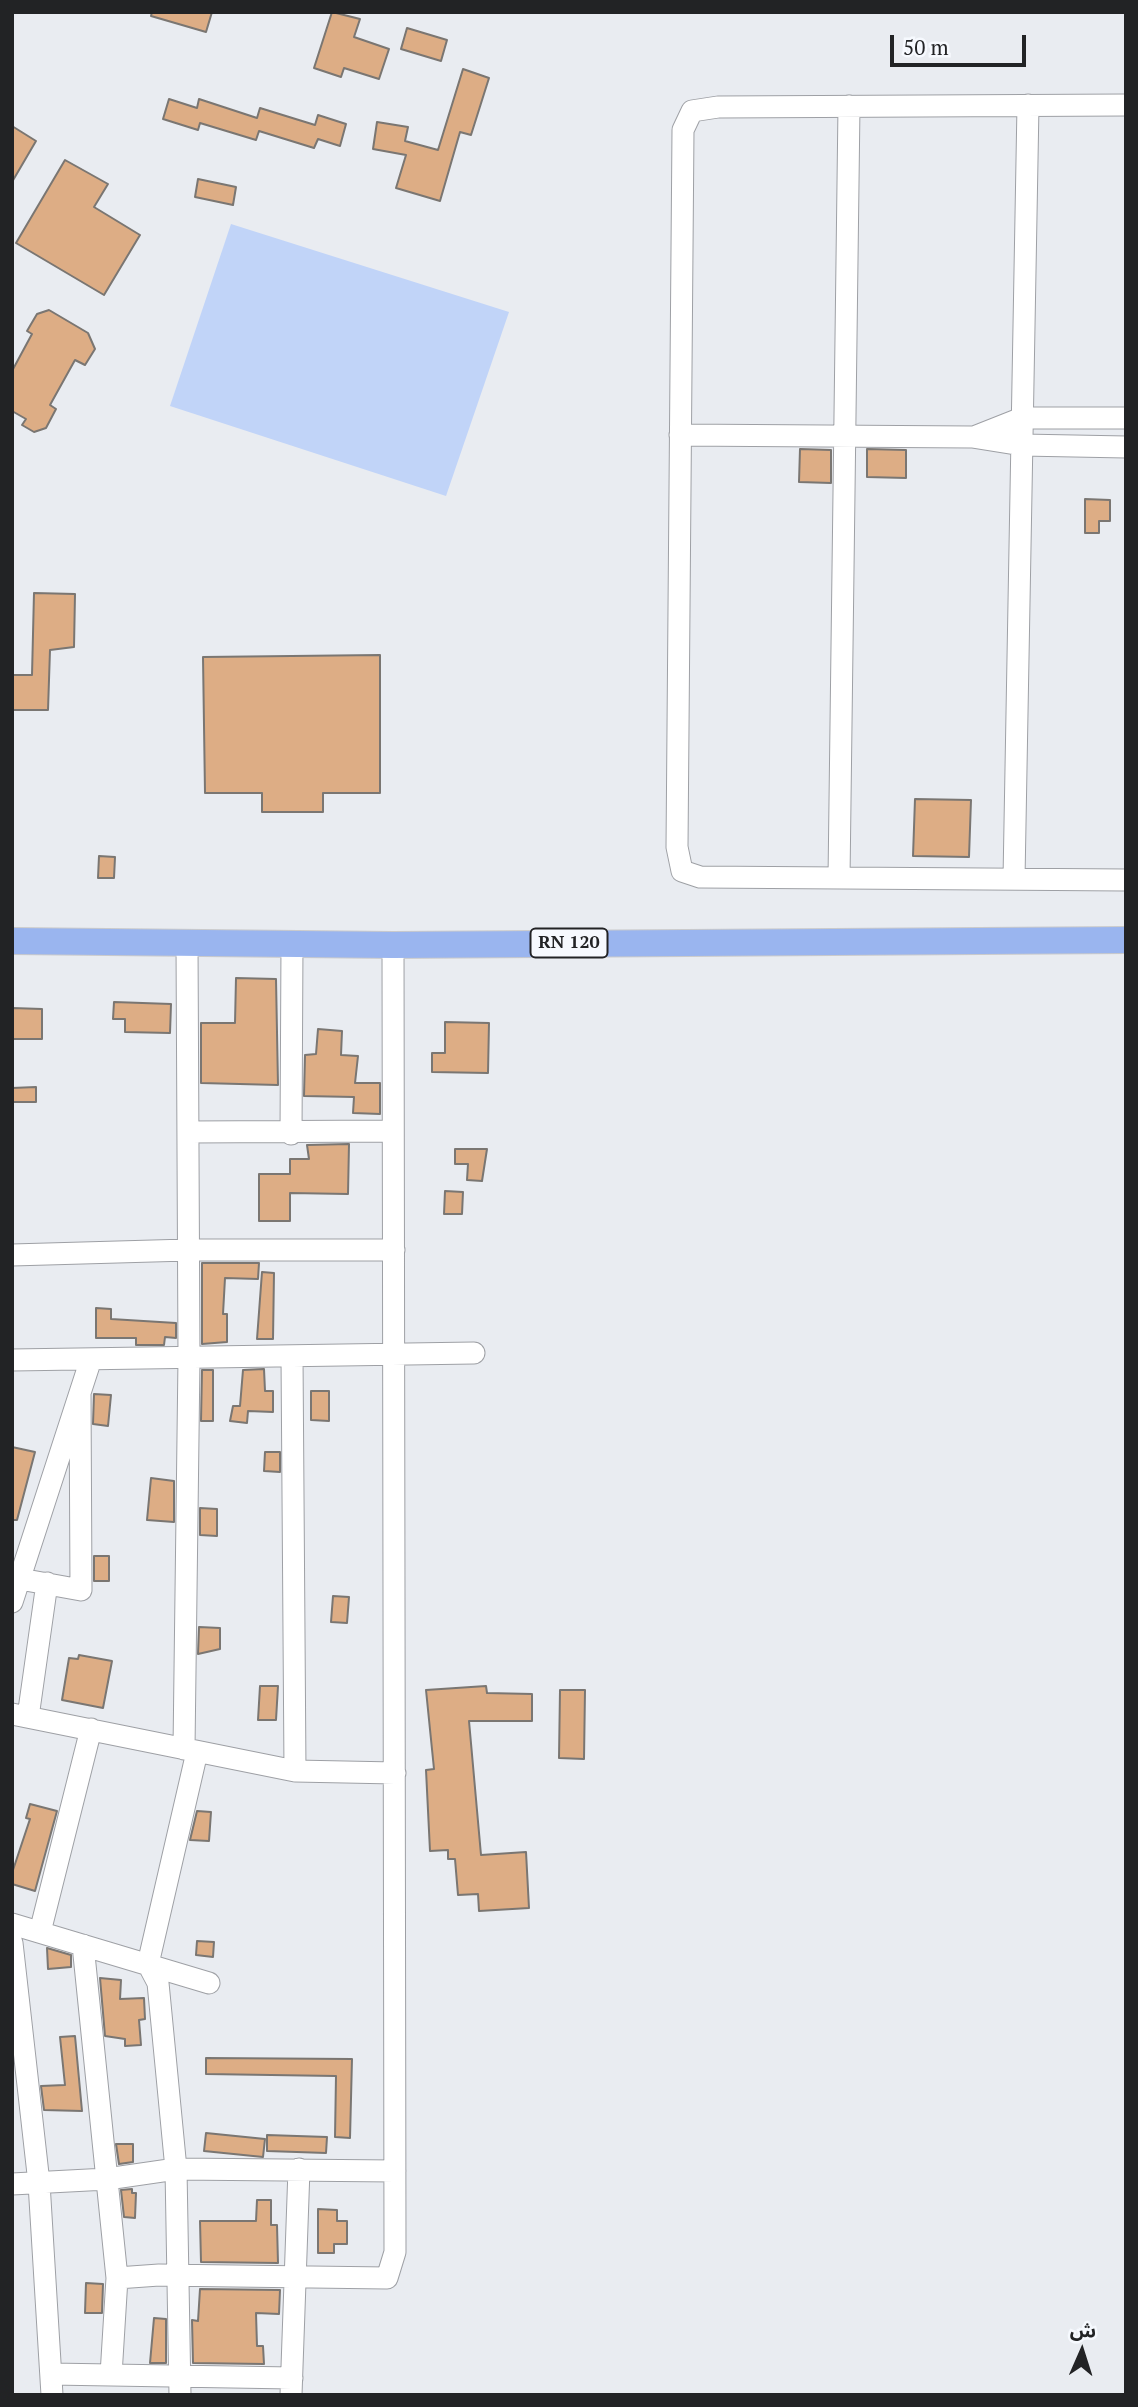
<!DOCTYPE html>
<meta charset="utf-8">
<style>
body{margin:0}
#map{position:relative;width:1138px;height:2407px;overflow:hidden;background:#e9ecf1;font-family:"PT Serif","Noto Sans Arabic",serif}
canvas{display:block}
.frame{position:absolute;inset:0;border:14px solid #222325;pointer-events:none}
.north{position:absolute;left:1047px;top:2316px;width:70px;height:70px;-webkit-text-stroke:5px #f6f9fe;paint-order:stroke;rotate:3deg;font-size:19px;font-weight:700;line-height:28px;text-align:center;color:#222325}
.north::after{content:'';display:block;margin:auto;width:24px;height:32px;background:#222325;clip-path:polygon(50% 0,100% 100%,50% 72%,0 100%)}
.scale{position:absolute;left:890px;top:35px;width:136px;height:32px;box-sizing:border-box;border:4px solid #222325;border-top:0;padding-left:9px;font-size:21px;line-height:24px;white-space:nowrap;color:#222325;-webkit-text-stroke:5px #f6f9fe;paint-order:stroke}
</style>
<div id="map">
<canvas width="1138" height="2407"></canvas>
<div class="frame"></div>
<div class="north">ش</div>
<div class="scale">50 m</div>
</div>
<script>
const ctx = document.querySelector('canvas').getContext('2d');
ctx.lineJoin = 'round';
function paint(path, color) {
  ctx.fillStyle = color;
  ctx.fill(path, 'evenodd');
}
function trace(path, color, width, dash) {
  ctx.strokeStyle = color;
  ctx.lineWidth = width;
  ctx.lineCap = dash ? 'butt' : 'round';
  ctx.setLineDash(dash || []);
  ctx.stroke(path);
}
function drawText(font, color, halo, rows, align = 'center') {
  ctx.font = font + ' "PT Serif",serif';
  ctx.lineWidth = 7;
  ctx.setLineDash([]);
  ctx.textBaseline = 'middle';
  ctx.strokeStyle = halo;
  ctx.fillStyle = color;
  for (const [text, x, y, turn = 0] of rows) {
    ctx.save();
    ctx.translate(x, y);
    ctx.rotate((+turn || 0) * Math.PI / 180);
    ctx.textAlign = isNaN(turn) ? turn : align;
    if (halo) ctx.strokeText(text, 0, 0);
    ctx.fillText(text, 0, 0);
    ctx.restore();
  }
}
paint(new Path2D(`
 M231,224L509,312L446,496L170,406Z`), '#c1d4f8');
const building = new Path2D(`
 M152,12H212L206,32L151,16Z
 M332,12L360,19L354,37L389,49L379,79L344,68L341,77L314,68Z
 M407,28L447,40L441,61L401,49Z
 M463,69L489,78L471,135L460,132L440,201L396,188L406,155L373,149L377,122L408,127L405,141L438,150Z
 M169,99L197,108L199,99L257,118L260,108L315,125L318,115L346,124L340,146L318,139L314,148L259,131L256,140L200,123L198,130L163,119Z
 M12,126L36,141L12,182Z
 M65,160L108,184L94,207L140,235L104,295L16,243Z
 M198,179L236,187L233,205L195,197Z
 M49,310L88,333L95,349L85,365L75,360L50,405L56,409L46,428L34,432L22,425L26,419L12,411V371L32,334L27,331L37,314Z
 M800,449L831,450V483L799,482Z
 M867,449L906,450V478L867,477Z
 M1085,499L1110,500V521H1099V533H1085Z
 M34,593L75,594L74,647L50,650L48,710H12V675H32Z
 M380,655V793H323V812H262V793H205L203,657Z
 M915,799L971,800L969,857L913,856Z
 M99,856L115,857L114,878H98Z
 M236,978L276,979L278,1085L201,1083V1023H235Z
 M114,1002L171,1004L170,1033L125,1032V1019H113Z
 M12,1008L42,1009V1039H12Z
 M445,1022L489,1023L488,1073L432,1072V1053H445Z
 M318,1029L342,1031L341,1055L358,1056L355,1083H380V1114L353,1113L354,1097L304,1096L305,1055L316,1054Z
 M36,1087V1102H12V1088Z
 M349,1144L348,1194L290,1193V1221H259V1174H290V1159H309L307,1145Z
 M455,1149H487L482,1181L467,1180L468,1164H455Z
 M445,1191L463,1192L462,1214H444Z
 M202,1263H259L258,1279L225,1278L223,1314H227V1342L202,1344Z
 M262,1272L274,1273L273,1339H257Z
 M96,1308L111,1309V1319L176,1323V1338L165,1337L164,1345H136V1338H96Z
 M264,1369L265,1391H273V1412L248,1411L247,1423L230,1421L233,1406H240L243,1370Z
 M202,1370H213V1421H201Z
 M311,1391H329V1421L311,1420Z
 M94,1394L111,1395L108,1426L93,1424Z
 M12,1447L35,1452L17,1520H12Z
 M265,1452H280V1472L264,1471Z
 M151,1478L174,1481V1522L147,1520Z
 M200,1508L217,1509V1536L200,1535Z
 M94,1556H109V1581H94Z
 M333,1596L349,1597L347,1623L331,1622Z
 M199,1627L220,1628V1649L198,1654Z
 M79,1655L112,1661L103,1708L62,1700L69,1658L78,1659Z
 M260,1686H278L276,1720H258Z
 M486,1686L487,1693L532,1694V1721H469L481,1855L526,1852L529,1908L479,1911L478,1894L458,1895L455,1859H448V1850L430,1851L426,1770L434,1769L426,1690Z
 M560,1690H585L584,1759L559,1758Z
 M30,1804L57,1811L35,1891L12,1884V1873L30,1819L26,1818Z
 M197,1811L211,1812L209,1841L190,1840Z
 M197,1941L214,1942L213,1957L196,1955Z
 M47,1948L71,1955V1967L48,1969Z
 M100,1978L121,1980L120,1999L144,1998L145,2019L139,2020L141,2045L125,2046V2039L105,2036Z
 M75,2036L82,2111L44,2110L41,2086L65,2085L60,2037Z
 M206,2058L352,2059L350,2138L335,2137L336,2076L206,2074Z
 M206,2133L265,2139L263,2157L204,2151Z
 M267,2135L327,2137L326,2153L267,2151Z
 M116,2144H133V2162L119,2164Z
 M132,2189V2193H136L135,2218L124,2217L121,2190Z
 M257,2200H271V2225H277L278,2263L201,2262L200,2221H256Z
 M318,2209L337,2210V2221H347V2244H334V2253H318Z
 M86,2283L103,2284L102,2313H85Z
 M200,2289L280,2290L279,2314L256,2313L257,2346H263L264,2364L193,2363L192,2320L198,2321Z
 M154,2318L166,2319V2363H150Z`);
paint(building, '#ddad85');
trace(building, '#7a7672', 2);
const minor = new Path2D(`
 M1126,105L718,107L692,111L683,130L677,847L682,871L700,877L1126,880
 M680,435L972,437L1022,445L1126,447
 M974,437L1022,418H1126
 M839,878L849,106
 M1014,879L1028,105
 M188,1132L393,1131
 M291,1134L292,944
 M12,1255L188,1250H394
 M292,1356L295,1771
 M12,1360L474,1353
 M20,1579L81,1590L80,1393
 M12,1602L91,1359
 M12,1714L295,1771L395,1773
 M28,1717L47,1583
 M184,1749L189,1358L187,943
 M12,1924L209,1983
 M40,1932L91,1729
 M12,1943L39,2183L52,2395
 M83,1945L117,2278L111,2375
 M12,2184L107,2179L176,2169L395,2171
 M117,2278L159,2275L387,2278L395,2252L393,945
 M51,2374L292,2378
 M180,2395L176,2169L158,1983L148,1964L197,1752
 M291,2395L299,2169`);
const major = new Path2D(`
 M12,941L393,945L1126,940`);
trace(minor, '#9ea0a5', 23);
trace(major, '#cacacb', 28);
trace(minor, '#fff', 21);
trace(major, '#9ab5ef', 26);
for (const [x, y, w] of [
 [569,943,77]
]) {
  const box = new Path2D();
  box.roundRect(x - w / 2, y - 14.5, w, 29, 5);
  ctx.fillStyle = '#f6f9fe';
  ctx.fill(box);
  trace(box, '#222325', 2);
}
drawText('bold 18px', '#222325', null, [
 ["RN 120",569,943]
]);
</script>
